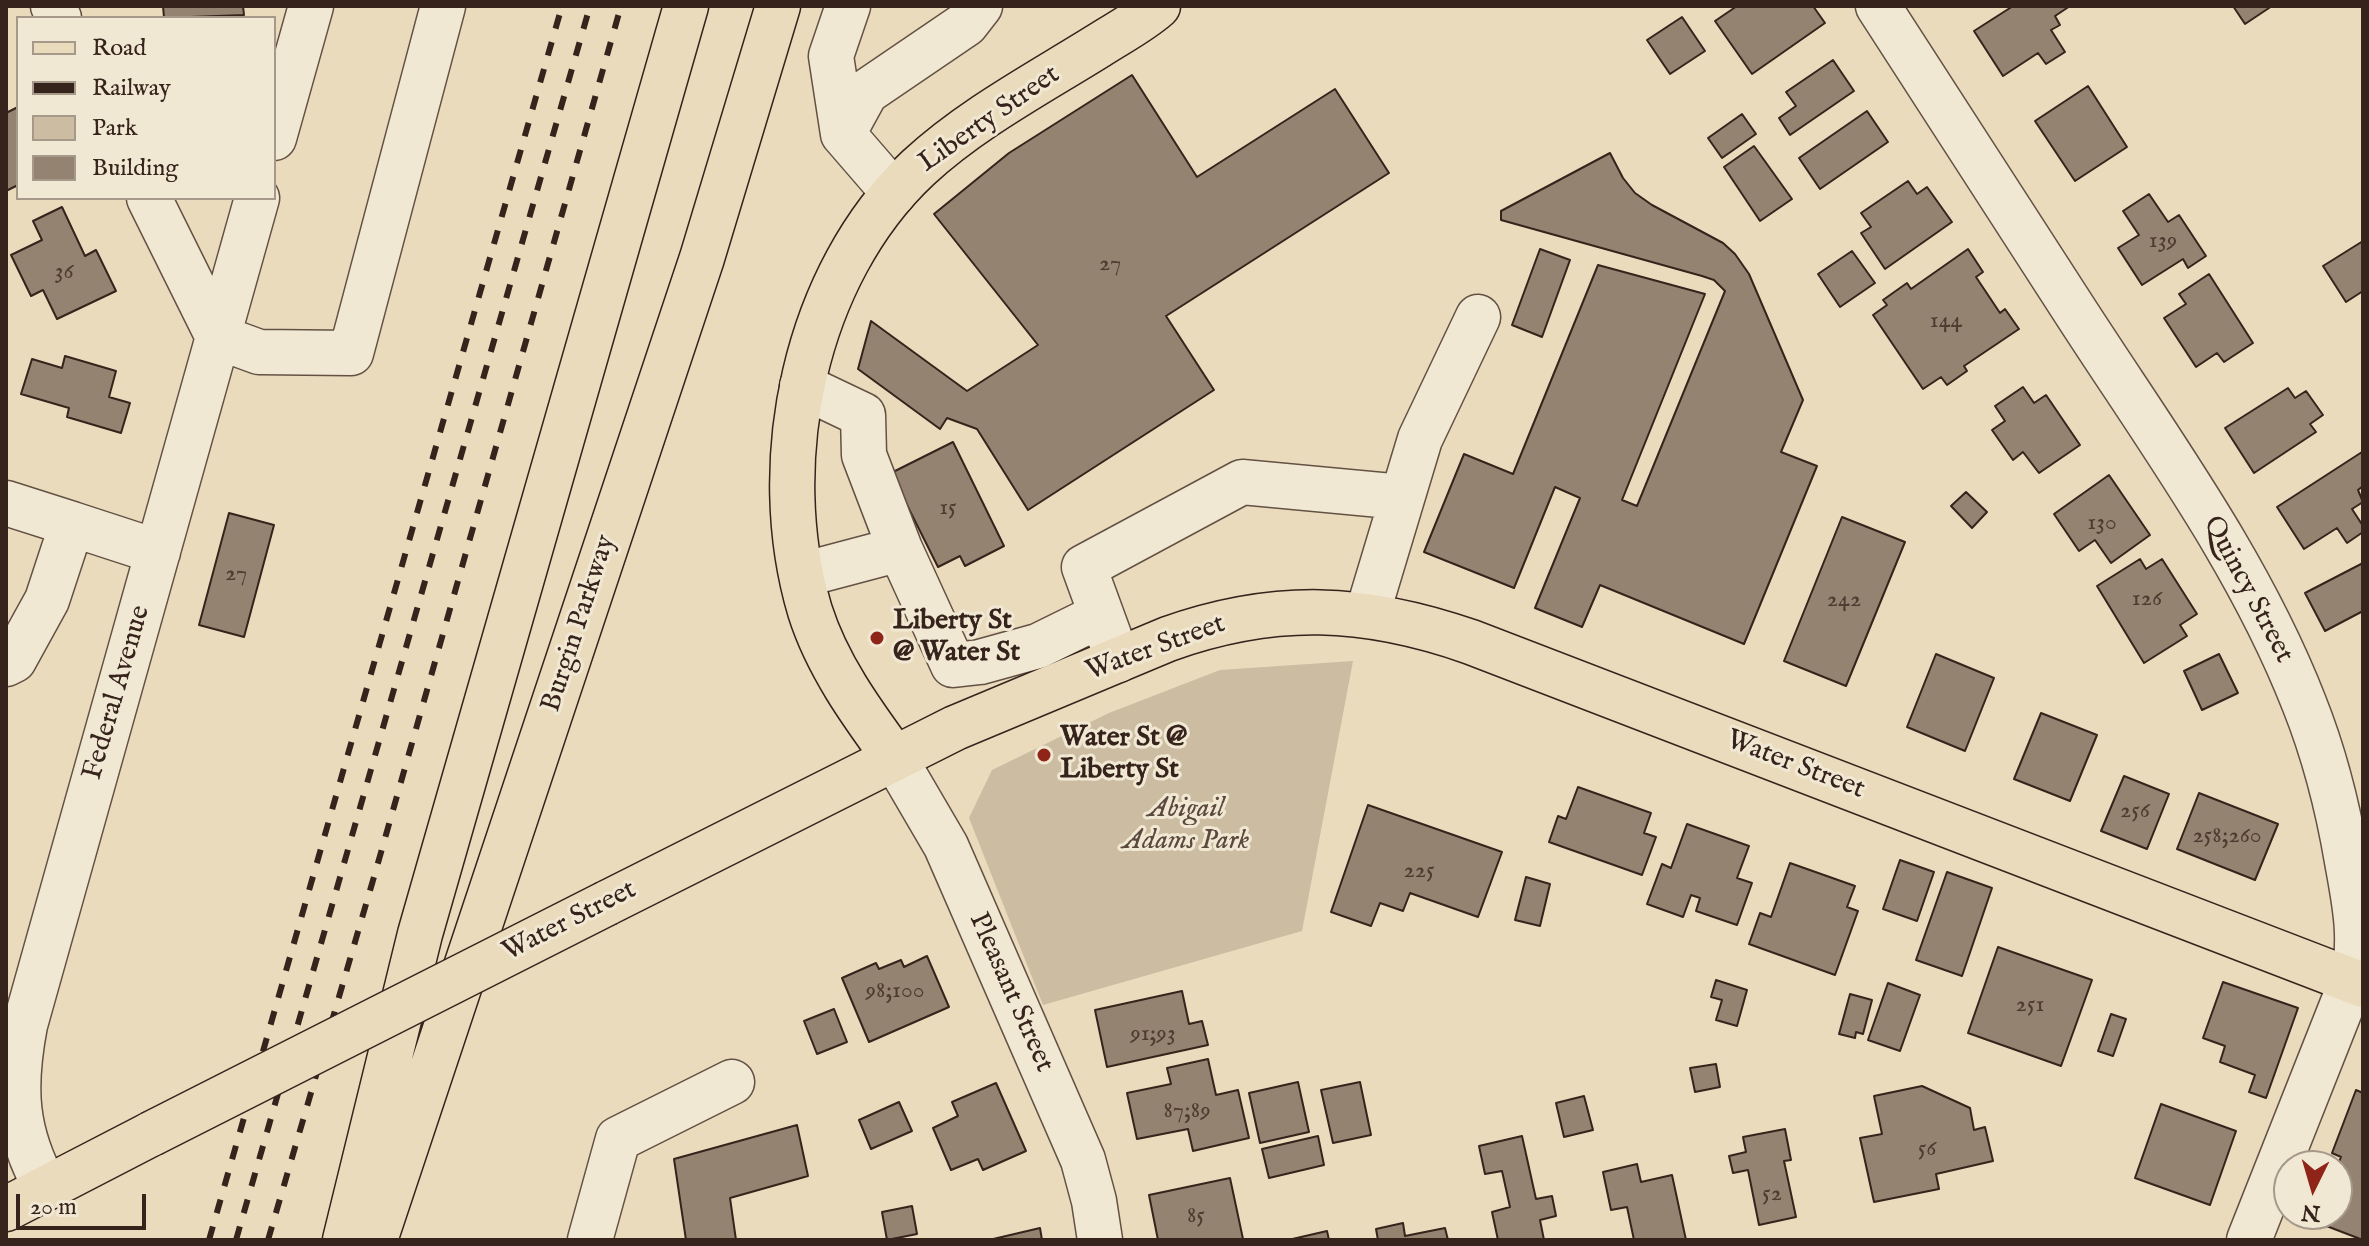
<!DOCTYPE html>
<style>
body{margin:0}
#map{position:relative;width:2369px;height:1246px;overflow:hidden;background:#eadbbd;font-family:"IM FELL English",serif}
canvas{display:block}
.frame{position:absolute;inset:0;border:8px solid #36231c;pointer-events:none}
.legend{position:absolute;left:16px;top:16px;width:260px;height:184px;box-sizing:border-box;background:#f1e8d4;border:2px solid #a6998a;margin:0;padding:10px 14px;list-style:none;font-size:24px;color:#36231c}
.legend li{display:flex;align-items:center;gap:16px;height:40px}
.legend b{width:40px;border:2px solid #a6998a}
.north{position:absolute;left:2273px;top:1150px;width:80px;height:80px;box-sizing:border-box;background:#f1e8d4;border:2px solid #a6998a;border-radius:50%;rotate:185deg;font-size:22px;font-weight:700;line-height:32px;text-align:center;color:#36231c}
.north::after{content:'';display:block;margin:auto;width:28px;height:36px;background:#8f2418;clip-path:polygon(50% 0,100% 100%,50% 72%,0 100%)}
.scale{position:absolute;left:16px;top:1194px;width:130px;height:36px;box-sizing:border-box;border:4px solid #36231c;border-top:0;padding-left:10px;font-size:24px;line-height:28px;white-space:nowrap;color:#36231c;-webkit-text-stroke:6px #f1e8d4;paint-order:stroke}
</style>
<div id="map">
<canvas width="2369" height="1246"></canvas>
<div class="frame"></div>
<ul class="legend">
<li><b style="height:10px;background:#eadbbd"></b>Road</li>
<li><b style="height:10px;background:#36231c"></b>Railway</li>
<li><b style="height:22px;background:#cbbca2"></b>Park</li>
<li><b style="height:22px;background:#948370"></b>Building</li>
</ul>
<div class="north">N</div>
<div class="scale">20 m</div>
</div>
<script>
const ctx = document.querySelector('canvas').getContext('2d');
ctx.lineJoin = 'round';
function paint(path, color) {
  ctx.fillStyle = color;
  ctx.fill(path, 'evenodd');
}
function trace(path, color, width, dash) {
  ctx.strokeStyle = color;
  ctx.lineWidth = width;
  ctx.lineCap = dash ? 'butt' : 'round';
  ctx.setLineDash(dash || []);
  ctx.stroke(path);
}
function drawText(font, color, halo, rows, align = 'center') {
  ctx.font = font + ' "IM FELL English",serif';
  ctx.lineWidth = 6;
  ctx.setLineDash([]);
  ctx.textBaseline = 'middle';
  ctx.strokeStyle = halo;
  ctx.fillStyle = color;
  for (const [text, x, y, turn = 0] of rows) {
    ctx.save();
    ctx.translate(x, y);
    ctx.rotate((+turn || 0) * Math.PI / 180);
    ctx.textAlign = isNaN(turn) ? turn : align;
    if (halo) ctx.strokeText(text, 0, 0);
    ctx.fillText(text, 0, 0);
    ctx.restore();
  }
}
paint(new Path2D(`
 M1353,661L1302,931L1043,1005L969,818L992,770L1109,713L1220,670Z`), '#cbbca2');
const building = new Path2D(`
 M163,6H243L244,15L164,18Z
 M1737,6H1813L1825,23L1752,74L1715,21Z
 M2013,6H2070L2055,16L2060,25L2051,30L2065,52L2046,64L2038,53L2003,76L1974,31Z
 M2233,6H2272L2245,24Z
 M1682,17L1705,51L1670,74L1647,40Z
 M1833,60L1854,91L1790,135L1779,118L1796,106L1786,92Z
 M1132,75L1197,177L1335,89L1389,173L1166,316L1214,390L1028,510L977,429L947,418L940,429L858,369L871,321L967,391L1038,345L934,214L1009,153Z
 M2088,86L2127,147L2075,181L2035,121Z
 M18,107V185L6,191V113Z
 M1867,111L1888,142L1820,189L1799,158Z
 M1742,114L1756,134L1722,158L1708,138Z
 M1754,146L1792,199L1760,221L1724,167Z
 M1610,153L1623,178L1635,193L1652,205L1723,243L1735,254L1749,274L1803,400L1781,452L1817,466L1744,644L1600,585L1582,627L1535,608L1580,498L1555,487L1514,588L1424,552L1464,454L1513,474L1598,265L1705,294L1622,500L1637,506L1725,291L1714,280L1702,276L1501,220V211Z
 M1908,181L1917,194L1927,187L1952,222L1885,269L1861,233L1871,227L1861,213Z
 M2149,194L2168,222L2179,215L2206,256L2188,268L2183,259L2142,285L2118,248L2139,235L2123,211Z
 M62,207L85,256L96,250L116,291L57,319L43,290L31,296L11,255L42,240L33,221Z
 M2363,241V291L2346,302L2323,266Z
 M1540,249L1570,260L1542,337L1512,325Z
 M1968,249L1983,272L1976,277L2000,313L2005,309L2019,329L1964,366L1967,371L1947,385L1941,377L1923,389L1873,315L1887,305L1883,300L1907,283L1911,289Z
 M1852,251L1875,283L1840,307L1818,274Z
 M2209,274L2253,343L2224,362L2217,353L2196,367L2164,318L2186,304L2179,294Z
 M65,356L116,371L109,397L130,403L121,433L67,417L69,408L21,394L32,359L62,368Z
 M2023,387L2034,403L2046,395L2080,445L2039,473L2023,452L2013,460L1992,430L2005,421L1995,406Z
 M2288,388L2295,398L2306,391L2323,415L2310,424L2316,432L2254,473L2225,428Z
 M953,442L1004,546L965,566L960,556L938,567L891,473Z
 M2362,452L2363,486L2358,490L2363,502L2352,509L2363,526V532L2347,543L2337,528L2304,549L2277,507Z
 M2109,475L2150,535L2111,563L2095,540L2079,551L2054,514Z
 M1966,492L1987,512L1972,528L1951,506Z
 M229,513L274,525L244,637L199,625Z
 M1842,517L1905,542L1846,686L1784,661Z
 M2140,559L2146,569L2162,559L2197,614L2180,625L2187,636L2144,663L2097,586Z
 M2363,563V611L2325,631L2305,593Z
 M1936,654L1994,678L1965,751L1907,727Z
 M2219,654L2238,693L2202,710L2184,671Z
 M2041,713L2097,735L2070,801L2014,779Z
 M2124,776L2169,794L2147,849L2101,831Z
 M1578,787L1651,813L1644,833L1656,837L1642,875L1549,842L1558,816L1566,819Z
 M2199,793L2278,824L2255,880L2177,849Z
 M1368,805L1502,852L1478,917L1410,893L1403,911L1380,903L1371,926L1331,912Z
 M1687,824L1749,846L1737,878L1752,883L1737,925L1696,911L1700,898L1691,895L1683,917L1647,904L1662,864L1671,868Z
 M1900,860L1934,872L1917,921L1883,909Z
 M1790,863L1855,886L1847,907L1858,911L1835,975L1749,944L1760,913L1771,917Z
 M1947,872L1992,888L1962,976L1916,960Z
 M1526,877L1550,884L1540,926L1515,920Z
 M1998,947L2092,980L2061,1066L1968,1033Z
 M927,956L949,1007L869,1042L842,978L876,963L879,969L901,960L904,967Z
 M1716,980L1747,990L1737,1026L1716,1020L1722,1000L1711,997Z
 M2223,982L2298,1008L2266,1098L2249,1092L2255,1075L2220,1062L2225,1046L2203,1038Z
 M1888,983L1920,995L1900,1051L1868,1040Z
 M1182,991L1189,1024L1202,1021L1208,1045L1107,1067L1095,1010Z
 M1850,994L1872,1000L1863,1034L1856,1032L1855,1038L1839,1034Z
 M834,1009L847,1042L817,1054L804,1021Z
 M2111,1014L2126,1019L2113,1056L2098,1051Z
 M1208,1059L1216,1095L1238,1090L1249,1138L1193,1151L1188,1129L1137,1139L1127,1093L1171,1084L1167,1068Z
 M1716,1064L1720,1087L1695,1092L1690,1068Z
 M1298,1082L1309,1132L1260,1143L1249,1093Z
 M1360,1082L1371,1135L1333,1143L1321,1090Z
 M996,1083L1026,1151L983,1170L978,1159L951,1170L933,1128L958,1116L952,1102Z
 M1922,1086L1970,1108L1974,1130L1985,1127L1993,1161L1936,1174L1939,1189L1874,1202L1860,1138L1882,1134L1874,1096Z
 M2356,1090L2363,1093V1240L2316,1222L2319,1214H2337V1167L2341,1157L2332,1153Z
 M1584,1096L1593,1130L1564,1137L1556,1103Z
 M899,1102L912,1131L871,1149L859,1120Z
 M2161,1104L2236,1131L2210,1205L2135,1178Z
 M797,1125L808,1176L730,1198L736,1240H686L674,1159Z
 M1785,1129L1791,1160L1784,1161L1796,1217L1759,1225L1748,1170L1733,1173L1729,1156L1746,1152L1743,1137Z
 M1318,1136L1324,1165L1269,1178L1262,1149Z
 M1522,1136L1536,1199L1552,1196L1556,1216L1540,1220L1544,1240H1498L1492,1212L1510,1207L1502,1171L1485,1174L1479,1146Z
 M1637,1164L1641,1182L1672,1175L1686,1240H1634L1627,1207L1611,1210L1603,1172Z
 M1230,1178L1243,1239L1158,1240L1149,1195Z
 M912,1206L917,1234L887,1240L882,1212Z
 M1403,1223L1405,1236L1445,1228L1448,1240H1378L1376,1229Z
 M1040,1228L1042,1240H989Z
 M1327,1231L1329,1240H1288Z`);
paint(building, '#948370');
trace(building, '#36231c', 2);
const minor = new Path2D(`
 M53,6L59,18
 M848,6L831,56L843,134L894,193
 M1878,6C1944,108 2009,210 2075,311C2157,438 2249,562 2304,703C2324,753 2338,808 2347,861C2354,900 2363,941 2352,980L2249,1240
 M843,134L866,92L966,24L980,6
 M274,138L311,6
 M149,198L218,337
 M218,337L259,352L351,353L443,6
 M802,386L863,415L864,455L900,549
 M6,503L72,524L47,600L14,660L6,664
 M72,524L158,552
 M802,575L900,549L953,665L980,662L1038,646L1101,615
 M1367,615L1420,439L1478,317
 M1118,660L1084,567L1242,482L1402,497
 M894,757L946,846L1083,1160L1094,1201L1100,1240
 M46,1188C15,1132 13,1088 25,1025L257,198
 M590,1240L618,1139L732,1082`);
const major = new Path2D(`
 M894,757C861,712 827,665 810,611C766,464 804,275 918,168C971,119 1037,84 1098,46C1118,33 1140,22 1158,6
 M607,903L955,728L1168,639C1275,601 1365,605 1471,642L2363,985
 M6,1209L151,1134
 M345,1240L420,934L686,6
 M375,1240L702,258L778,6`);
trace(minor, '#635144', 47);
trace(major, '#36231c', 47);
trace(minor, '#f1e8d4', 44);
trace(major, '#eadbbd', 44);
trace(new Path2D(`
 M209,1240L562,6
 M236,1240L590,6
 M268,1240L376,870L621,6`), '#36231c', 6, [14, 14]);
const majorBridge = new Path2D(`
 M151,1134L607,903`);
trace(majorBridge, '#36231c', 47, []);
trace(majorBridge, '#eadbbd', 44);
for (const [x, y, r, color] of [
 [877,638,8,"#8f2418"],
 [1044,755,8,"#8f2418"]
]) {
  const dot = new Path2D();
  dot.arc(x, y, r, 0, 2 * Math.PI);
  ctx.fillStyle = color;
  ctx.fill(dot);
  trace(dot, '#f1e8d4', 3);
}
drawText('24px', '#4e3b31', null, [
 ["139",2163,242],
 ["27",1110,265],
 ["36",64,273],
 ["144",1946,322],
 ["15",948,509],
 ["130",2102,524],
 ["27",236,575],
 ["126",2147,600],
 ["242",1844,601],
 ["256",2135,812],
 ["258;260",2227,837],
 ["225",1419,872],
 ["98;100",895,992],
 ["251",2030,1006],
 ["91;93",1153,1035],
 ["87;89",1187,1112],
 ["56",1927,1150],
 ["52",1772,1195],
 ["85",1196,1217]
]);
drawText('28px', '#36231c', '#f1e8d4', [
 ["Liberty Street",990,120,-35],
 ["Quincy Street",2247,590,62],
 ["Burgin Parkway",580,624,-72],
 ["Water Street",1156,649,-20],
 ["Federal Avenue",118,693,-74],
 ["Water Street",1795,766,21],
 ["Water Street",570,922,-27],
 ["Pleasant Street",1010,993,66]
]);
drawText('bold 28px', '#36231c', '#f1e8d4', [
 ["Liberty St",893,622],
 ["@ Water St",893,654],
 ["Water St @",1060,739],
 ["Liberty St",1060,771]
], 'left');
drawText('italic 28px', '#5b493e', '#f1e8d4', [
 ["Abigail",1186,810],
 ["Adams Park",1186,842]
]);
</script>
